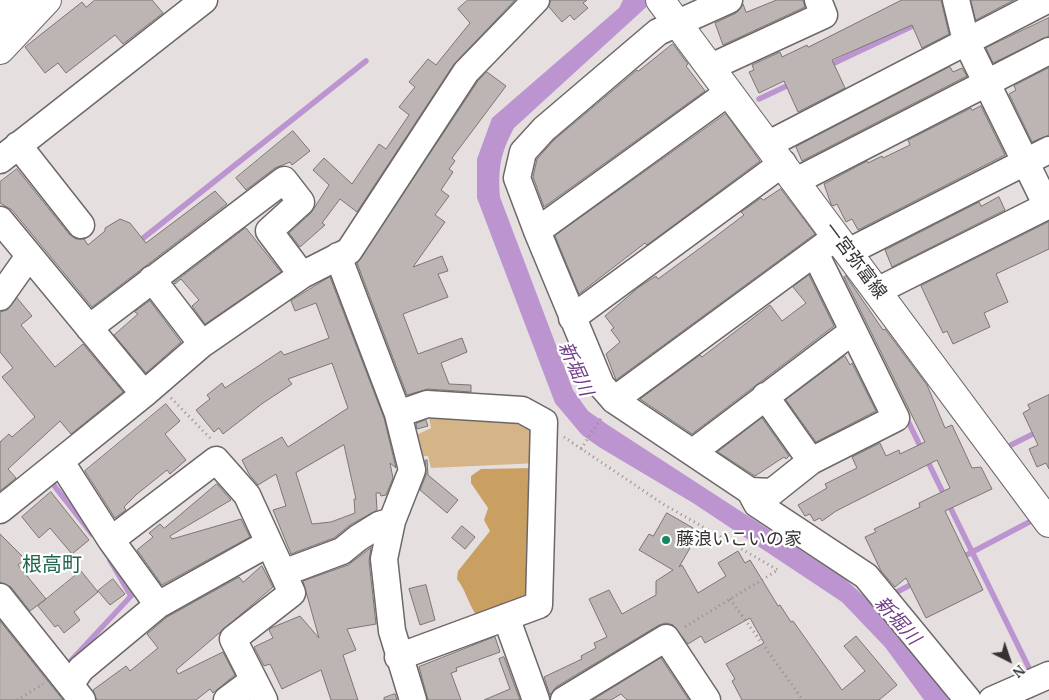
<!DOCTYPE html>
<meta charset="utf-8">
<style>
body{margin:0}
#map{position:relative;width:1049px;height:700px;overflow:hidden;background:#e6dfdf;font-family:"PT Serif",serif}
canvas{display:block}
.north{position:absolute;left:984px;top:635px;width:50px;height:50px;-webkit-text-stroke:4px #fff;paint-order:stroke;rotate:139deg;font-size:14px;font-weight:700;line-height:20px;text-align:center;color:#353232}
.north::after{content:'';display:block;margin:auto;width:18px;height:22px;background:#353232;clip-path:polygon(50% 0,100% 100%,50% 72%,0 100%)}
</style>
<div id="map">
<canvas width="1049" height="700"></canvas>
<div class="north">N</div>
</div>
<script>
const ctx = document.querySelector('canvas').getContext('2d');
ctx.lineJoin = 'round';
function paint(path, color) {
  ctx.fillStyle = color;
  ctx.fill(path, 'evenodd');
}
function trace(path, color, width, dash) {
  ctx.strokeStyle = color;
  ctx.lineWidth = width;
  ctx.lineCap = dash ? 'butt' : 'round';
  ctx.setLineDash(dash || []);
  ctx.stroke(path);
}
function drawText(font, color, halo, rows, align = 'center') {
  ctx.font = font + ' "PT Serif","Noto Sans JP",serif';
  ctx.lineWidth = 4.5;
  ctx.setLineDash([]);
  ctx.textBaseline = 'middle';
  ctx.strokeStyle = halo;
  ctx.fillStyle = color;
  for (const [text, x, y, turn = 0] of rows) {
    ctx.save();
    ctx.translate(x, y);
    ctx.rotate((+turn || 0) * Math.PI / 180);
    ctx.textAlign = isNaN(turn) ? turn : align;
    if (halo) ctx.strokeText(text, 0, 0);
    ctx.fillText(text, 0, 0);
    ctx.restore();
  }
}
paint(new Path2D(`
 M427,407L535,423L538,463L431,468L428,456H417L414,436L431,428Z`), '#d5b588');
paint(new Path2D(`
 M536,468L533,593L479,619C469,607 467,592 457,579L458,571L490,531L484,520L488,508L471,483V476L481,469Z`), '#caa062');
paint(new Path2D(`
 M623,0H654L514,128C500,154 498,169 500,197L573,390L588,411L608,425L845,579C885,613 919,657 949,700H924L885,647L842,602L693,503L599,447L582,435L555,403L477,198V159L492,118L619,8Z`), '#bc95d0');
trace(new Path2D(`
 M828,66L919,23
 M759,99L793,83
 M137,243L366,61
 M905,415L922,450
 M1011,445L1049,426
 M926,458L1029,668
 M49,479L92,534
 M959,559L1033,520
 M895,593L916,582
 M65,667L131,596L110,560`), '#bc95d0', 5.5);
const building = new Path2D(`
 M95,0H152L163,13L123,44L115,35L66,73L58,63L45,73L25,47L82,2L86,7Z
 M468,0H515L454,64L357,212L340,199L322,223L325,225L300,247L289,233L311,213L329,185L313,170L324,158L352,184L379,144L386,149L409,115L399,107L415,87L409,82L428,59L436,65L470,23L458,9Z
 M551,0H587L583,3L588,8L574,20L570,15L562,22L549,7Z
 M777,0H803L805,7L723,45L715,23L736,13L743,4L746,12Z
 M902,0H941L949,34L922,48L912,25L832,60L845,88L798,112L784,81L759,93L749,72L754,70L752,65L780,52L782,57L807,45L808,47Z
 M971,0H1014L976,20Z
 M1049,18V36L993,63L986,48Z
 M673,44L688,64L686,66L705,91L544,207L533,177L537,159L554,140L637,70L638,71Z
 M950,67L953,72L962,68L967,76L802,161L796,147Z
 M1049,68V135L1032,142L1009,94L1016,90L1014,86Z
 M487,72L506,86L452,158L455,161L449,169L453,172L441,190L449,196L435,215L445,222L413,267L442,256L448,271L438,274L448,297L403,314L418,354L462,338L467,352L441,363L449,384L471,385V392L428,389L407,395L357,263L478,81Z
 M981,106L1005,155L858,230L852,219L846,222L837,204L833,206L831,204L824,184L867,161L868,163L882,156L883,158L910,145L908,140L971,108L972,110Z
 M726,114L760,161L647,245L645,243L579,294L555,236Z
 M293,131L310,151L292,165L290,162L275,168L246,190L236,178Z
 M17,169L69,234L76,239H84L88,245L105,231V228L120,219L130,223L146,243L215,191L227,204L92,307L12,210L0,203V182Z
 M781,189L815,234L616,380L606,354L620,342L611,330L614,328L605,316L639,287L656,276L658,279L711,240L744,215L741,212L761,198L763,200Z
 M999,197L1005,210L892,267L885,250L979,202L981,206Z
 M1049,222V249L996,274L1008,302L984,313L990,327L953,344L947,331L943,333L921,286Z
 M246,228L281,272L205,324L192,306L199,300L181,279L175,284L174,283Z
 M809,275L834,326L692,434L640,399L700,355L702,357L770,305L782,321L806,303L793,287Z
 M846,276L883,330L885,329L927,385L945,428L952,425L972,468L981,467L992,489L945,511L983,590L926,618L906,578L895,587L881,571L865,537L876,532L874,529L920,507L919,503L950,488L937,460L836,511L822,521L820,518L814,521L810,514L805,516L798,505L827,488L825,484L857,468L852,457L880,443L886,456L899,450L900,454L925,442L844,277Z
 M330,277L384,418L396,468L390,463L393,478L386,495L381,496L380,493H376L377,510L350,525L334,538L291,554L273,510L286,506L276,474L258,485L249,474L242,460L282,437L288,447L348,408L332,363L288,379L292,384L263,403L223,434L219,428L214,432L196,410L210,399L207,395L222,383L225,388L281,351L284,355L329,338L316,303L295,311L291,301ZM344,445L356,499H354L355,513L331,522L312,524L296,473Z
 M17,298L32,316L21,325L55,367L83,344L123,392L71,434L60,421L8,469L16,478L0,491V442L9,434L12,437L35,417L2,377L13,368L0,352V312L7,310Z
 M150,301L181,342L146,373L114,335L138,314L135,312Z
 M845,356L850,365L852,363L876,411L816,442L786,400Z
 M1049,395V469L1046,463L1037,467L1029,449L1038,445L1023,413L1030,409L1028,405Z
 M166,404L180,421L165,434L186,460L170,474L167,470L137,494L124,507L126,510L115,518L85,471Z
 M762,418L789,456L786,459L784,457L755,476L718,452Z
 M426,420L428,426L417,429L416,424Z
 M427,460L428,475L458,500L447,513L420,490L426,475L425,461Z
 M217,484L231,500L170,536L172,539L241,519L250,537L162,585L137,550L153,537L149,533L160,524L164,528Z
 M51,492L89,540L72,554L50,528L39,538L22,517Z
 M667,513L693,528L684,544L690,548L679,567L682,565L698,593L726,576L718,563L738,551L745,563L750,560L778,606L780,605L791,622L793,621L842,690L865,671L844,646L856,636L897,685L879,700H742L732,681L735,679L726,664L764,643L750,618L705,643L701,636L688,644L673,625L666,623L659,625L556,687L550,695L544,677L582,659L581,656L596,648L594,643L607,637L589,599L609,590L622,614L656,595V581L673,570L639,550L649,534L653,536Z
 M462,526L475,537L465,549L452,538Z
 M0,534L25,559L18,565L46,599L30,611L11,587L0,582Z
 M371,548L369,561L376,624L347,629L356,650L343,655L358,700H331L321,670L282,689L270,664L264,666L254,647L273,638L269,630L271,628L300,616L319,638L303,581L348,565Z
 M262,566L273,587L176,670L178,674L223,652L235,675L213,693L210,689L196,700H97L93,690L126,666L130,671L158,648L147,634L167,617L239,577L243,582Z
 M81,571L98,592L74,612L80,620L64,633L58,625L55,627L38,606Z
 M113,579L125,594L110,605L98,591Z
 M426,585L435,620L420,625L409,589Z
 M0,621L63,700H0Z
 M495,637L500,652L456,668L457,671L451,673L461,700H428L419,667Z
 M504,657L520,700H484L510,689L499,659Z
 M661,658L689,700H627L621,694L611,700H593Z
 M395,694L397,700H384V698Z`);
paint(building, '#bcb5b3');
trace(building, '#7b7673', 1);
const minor = new Path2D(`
 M729,0L658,32L544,129L523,152L517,178L537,231L601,385L614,400L750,491L772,492L811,461L896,418L815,253
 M956,0L966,41L1047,206
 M711,67L824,15L818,0
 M769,144L1047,0
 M18,145L81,225
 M0,160L204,0
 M796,181L1049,51
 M0,220L144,394
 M537,231L729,92
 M848,252L1049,150
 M338,256L398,414L412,470L392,521L384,559L392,631L413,700
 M152,279L202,344
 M877,291L1049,205
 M0,297L29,256
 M572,318L783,163
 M89,328L284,180L301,202L269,231L302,275
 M765,396L811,461
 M614,400L828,243
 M398,414L427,404L522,410L544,422L539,605L398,657
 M693,452L853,331
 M61,462L111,540
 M750,491L757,504L866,576L968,700
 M0,510L144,394L202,344L302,275L349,251L466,72L536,0
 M283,573L342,551L358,538L379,525L392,521
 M0,597L82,700
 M158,605L269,543
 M506,617L536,700
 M70,685L81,669L158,605L111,540L216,460L247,495L292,593L233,639L264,700
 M227,700L254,680
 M564,700L666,638L707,700
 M992,700L1049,675`);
const major = new Path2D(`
 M660,0L1049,523
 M0,21L19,0
 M0,50L47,0`);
trace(minor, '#6e6768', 29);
trace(major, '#6e6768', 30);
trace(new Path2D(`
 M171,398L212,440
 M564,437L663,504L778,570L683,628
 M581,449L602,417
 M730,599L803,700
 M17,700L43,684`), '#958f8f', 3, [1, 4]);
trace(minor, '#fff', 26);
trace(major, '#fff', 28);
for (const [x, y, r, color] of [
 [666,540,5,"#168664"]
]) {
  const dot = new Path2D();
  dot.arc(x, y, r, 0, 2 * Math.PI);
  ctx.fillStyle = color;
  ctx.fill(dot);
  trace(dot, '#fff', 2);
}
drawText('18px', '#353232', '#fff', [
 ["一宮弥富線",855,261,53]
]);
drawText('18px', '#353232', '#fff', [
 ["藤浪いこいの家",676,540]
], 'left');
drawText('italic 19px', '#6f3d86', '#fff', [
 ["新堀川",575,369,66],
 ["新堀川",897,621,48]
]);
drawText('20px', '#1f654d', '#fff', [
 ["根高町",52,565]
]);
</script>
